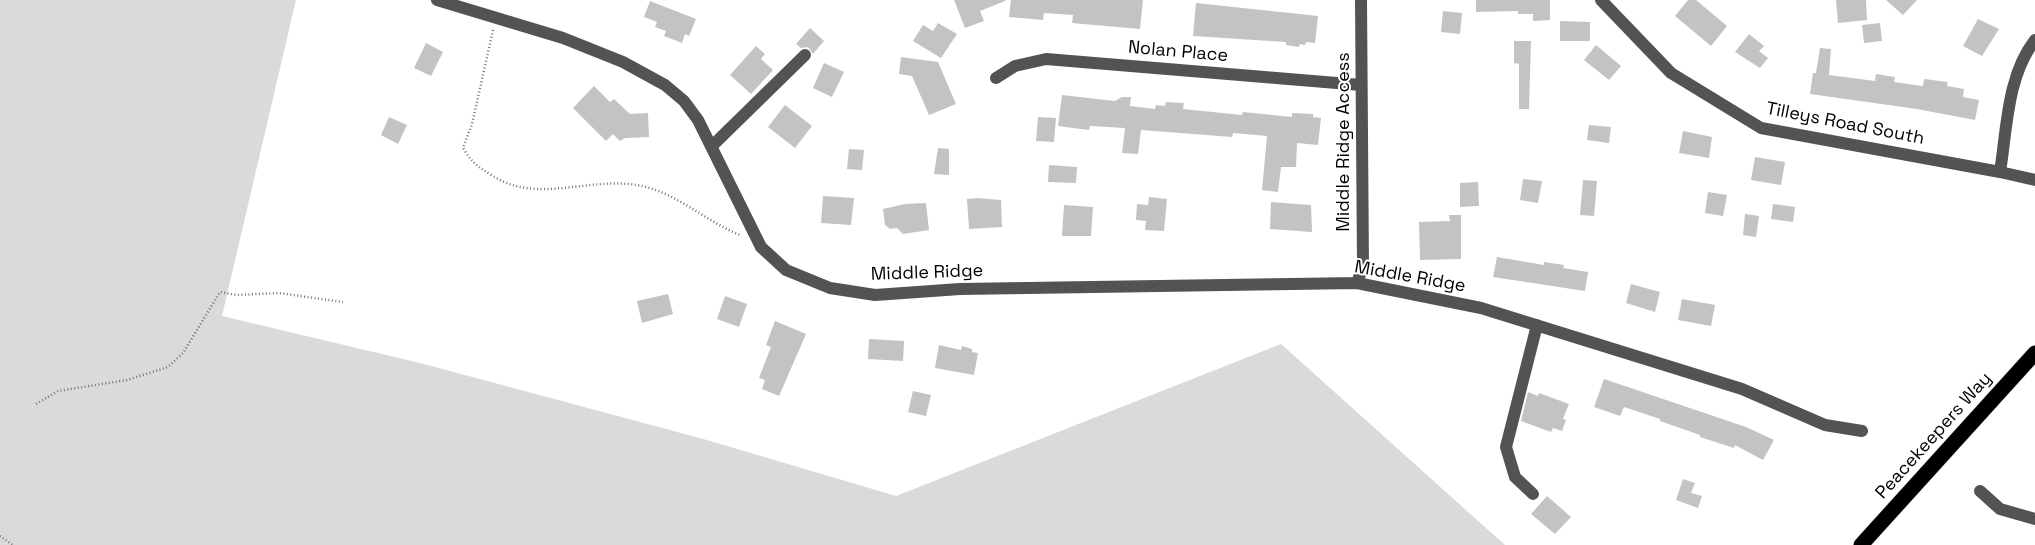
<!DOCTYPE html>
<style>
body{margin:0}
canvas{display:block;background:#fff}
</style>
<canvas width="2035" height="545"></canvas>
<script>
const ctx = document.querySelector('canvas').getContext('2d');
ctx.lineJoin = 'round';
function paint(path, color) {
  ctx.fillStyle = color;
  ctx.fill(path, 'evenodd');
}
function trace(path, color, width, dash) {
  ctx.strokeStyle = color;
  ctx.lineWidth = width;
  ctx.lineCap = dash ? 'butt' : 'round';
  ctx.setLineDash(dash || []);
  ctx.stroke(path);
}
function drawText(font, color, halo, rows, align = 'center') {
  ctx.font = font + ' "Space Grotesk",sans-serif';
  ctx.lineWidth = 4;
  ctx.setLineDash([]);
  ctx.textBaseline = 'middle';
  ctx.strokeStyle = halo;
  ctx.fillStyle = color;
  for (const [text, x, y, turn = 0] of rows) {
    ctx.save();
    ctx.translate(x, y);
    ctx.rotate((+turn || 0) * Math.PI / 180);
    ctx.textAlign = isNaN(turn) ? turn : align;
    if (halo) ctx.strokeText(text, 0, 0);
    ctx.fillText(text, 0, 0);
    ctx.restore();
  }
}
paint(new Path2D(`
 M0,0H296L222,316L424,364L707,440L896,496L1281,344L1505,545H0Z`), '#dadada');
paint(new Path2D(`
 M954,0H1005V1L980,11L984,21L965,28Z
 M1011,0H1143L1140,29L1072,23L1073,15L1044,13L1043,20L1009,17Z
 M1476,0H1550V20L1533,21V14H1518V11L1476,12Z
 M1688,0H1696L1727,26L1711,46L1675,16Z
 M1836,0H1866L1867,20L1838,23Z
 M1886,0H1917L1903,15Z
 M650,1L696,19L689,36L685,34L682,43L664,36L666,31L655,27L657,22L644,17Z
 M1196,3L1318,16L1315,43L1306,42L1305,45L1300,44L1299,47L1286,45V42L1193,36Z
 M1443,11L1462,13L1460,34L1441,32Z
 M1978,19L1999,29L1982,56L1963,46Z
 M1560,21L1590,22V41H1560Z
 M938,23L957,34L941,58L913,41L923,25L933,31Z
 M1880,23L1882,41L1864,43L1862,25Z
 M810,28L824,41L813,54L808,47L801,48L796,44Z
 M1749,34L1764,46L1759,51L1768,58L1760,68L1735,52Z
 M1514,41H1531L1529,109H1519V64L1514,63Z
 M426,43L443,52L431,76L414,68Z
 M1596,45L1621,66L1609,80L1584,60Z
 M756,46L765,54L761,59L773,70L751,94L730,75Z
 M1820,48L1831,49L1829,75L1875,81L1876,74L1895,77L1894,82L1923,86L1924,79L1948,82L1947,86L1964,89L1963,97L1979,100L1975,120L1917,109L1810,94L1813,73H1816Z
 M901,57L938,62L956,104L929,115L912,76L899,74Z
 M824,63L844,72L832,97L813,88Z
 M594,86L610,102L614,99L630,114L648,113L649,137L625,138L620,141L613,134L606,141L573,108Z
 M1062,95L1115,101L1122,97H1131L1130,106L1155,109L1156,105L1165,106L1166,102L1184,103L1183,109L1242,115L1243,112L1292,117V113L1313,114V117L1321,118L1318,145L1297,143L1296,167H1281L1278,192L1262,190L1267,136L1233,133L1232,137L1141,130L1138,154L1122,153L1125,128L1090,126L1089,130L1058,126Z
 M785,105L812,126L795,148L768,127Z
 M389,117L407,125L398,144L381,135Z
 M1038,117L1056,118L1054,142L1036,141Z
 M1589,125L1611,127L1609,143L1587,140Z
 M1683,131L1712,137L1709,158L1679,153Z
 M938,148L949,149V175L934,174Z
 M849,149L864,150L862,170L847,169Z
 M1755,157L1785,162L1781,185L1751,180Z
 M1049,165L1077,167L1076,183L1048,182Z
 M1523,179L1542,181L1538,203L1520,200Z
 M1583,180L1597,181L1594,216L1580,215Z
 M1478,182L1479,206L1460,207V183Z
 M1708,192L1727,195L1723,216L1705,213Z
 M823,196L854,198L851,225L821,223Z
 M1149,197L1167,199L1164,231L1145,230L1146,221L1136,220L1137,204L1148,205Z
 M977,198L1001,200L1002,227L969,229L967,199Z
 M1271,202L1311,205L1312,232L1270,229Z
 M926,203L929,230L903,234L897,228L890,229L885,225L883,209L905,204Z
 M1773,204L1795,207L1793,222L1771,219Z
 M1064,205L1093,207L1091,236H1062Z
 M1745,214L1759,216L1756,237L1743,235Z
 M1449,215H1461V259L1420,260L1419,222L1450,221Z
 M1497,257L1544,265V262L1564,265L1563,268L1588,272L1585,291L1493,277Z
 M1631,284L1660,292L1655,312L1626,303Z
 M668,294L673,314L642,323L637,301Z
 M725,296L747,304L739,327L717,319Z
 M1682,299L1715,305L1711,326L1678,320Z
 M775,321L806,334L779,396L762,389L765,380L759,378L771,347L766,345Z
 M869,339L904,341L903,361L868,359Z
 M939,345L961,350L962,346L972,349V352L978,353L974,375L935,368Z
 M1604,379L1746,427L1774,440L1763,460L1735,445L1734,448L1700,437V435L1660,421V419L1624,407L1620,416L1594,407Z
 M913,391L931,395L926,416L908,412Z
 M1528,392L1538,396L1539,393L1569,404L1563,419L1566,420L1562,431L1553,428L1551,432L1521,421Z
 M1683,479L1695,483L1691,493L1702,496L1698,508L1676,500Z
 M1547,496L1571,517L1555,534L1531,514Z`), '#c3c3c3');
const highway = new Path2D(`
 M1861,545L2035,353`);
trace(highway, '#dbdbdb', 16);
trace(new Path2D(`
 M493,30L472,124L463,148C472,163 478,167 493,176C538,205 592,175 642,186C678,194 707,222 740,235
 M36,404L58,391L127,380L168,367L183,353L220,292L237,295L279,293L343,302
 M0,536L13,545`), '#757575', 2.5, [1, 2.5]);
trace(new Path2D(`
 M437,0L563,38L623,62L665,85L684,101L698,120L761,247L786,270L830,288L875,295L960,289L1357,283L1481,308L1742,389L1825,425L1862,431
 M1601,0L1671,73L1761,128L2000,172L2035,180
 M996,78L1015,66L1046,59L1361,85
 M712,146L805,55
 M2000,172C2007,128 2007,76 2035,40
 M1357,283L1363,266L1361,0
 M1980,491L2000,509L2035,519
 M1533,494L1515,477L1506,447L1537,325`), '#535353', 12);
trace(highway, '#000', 15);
drawText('18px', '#000', '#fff', [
 ["Nolan Place",1178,52,5],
 ["Tilleys Road South",1845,124,11],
 ["Middle Ridge Access",1344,142,-90],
 ["Middle Ridge",927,273,-2],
 ["Middle Ridge",1410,277,10],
 ["Peacekeepers Way",1934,436,-48]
]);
</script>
